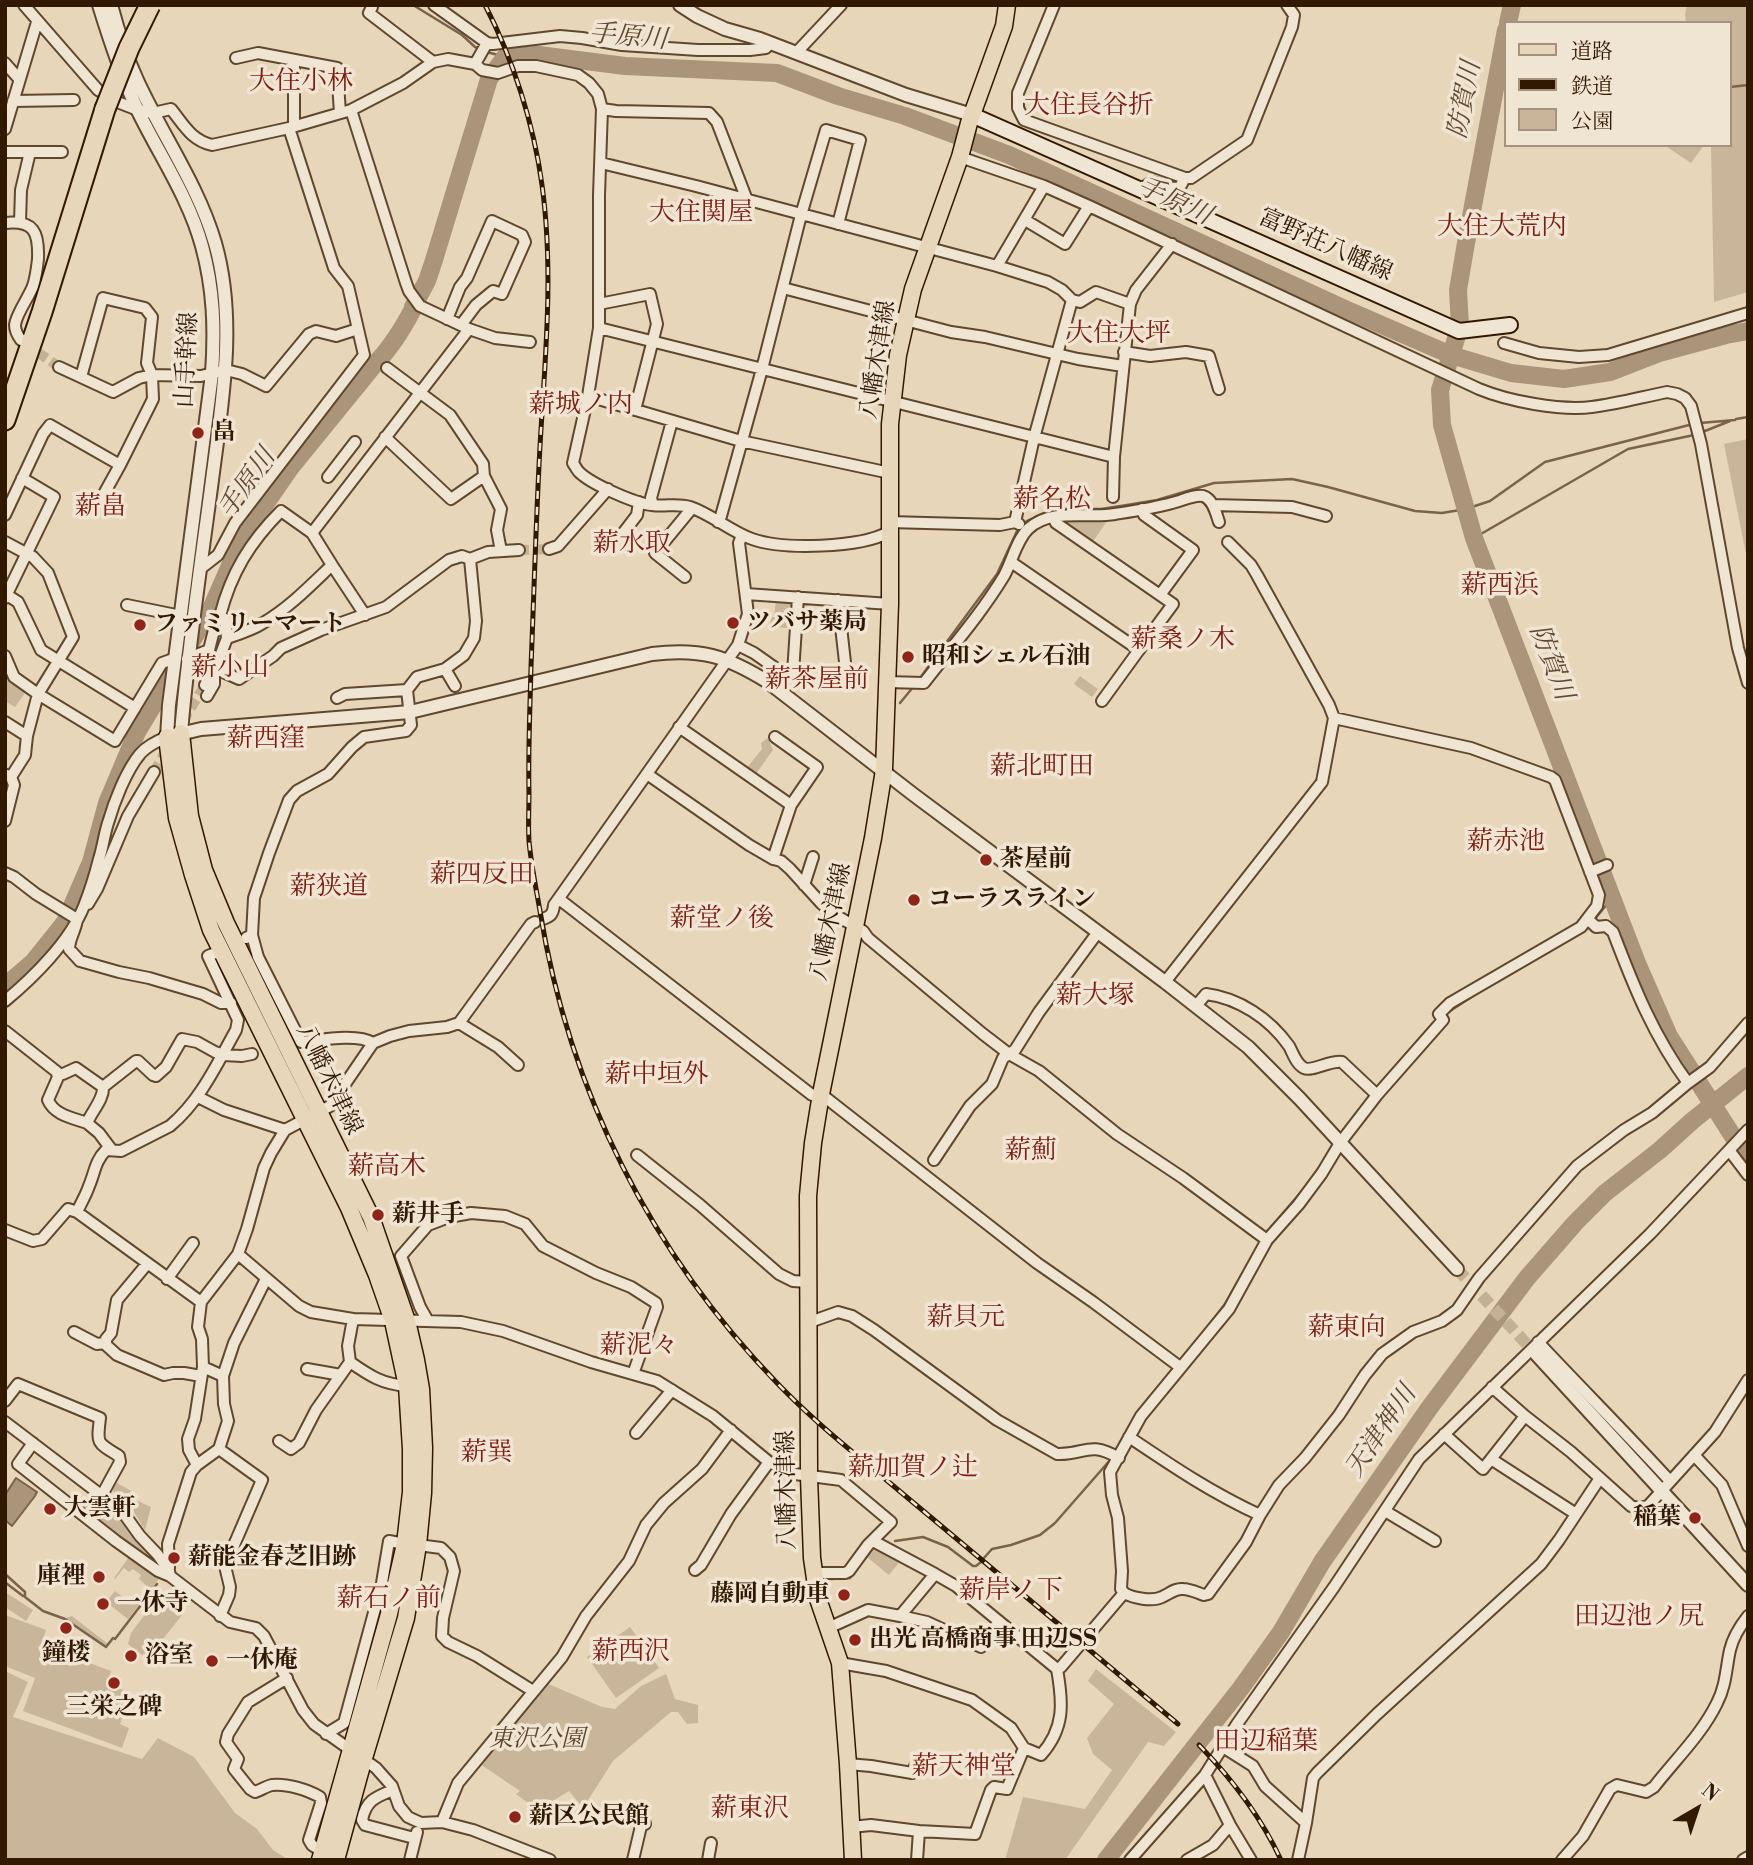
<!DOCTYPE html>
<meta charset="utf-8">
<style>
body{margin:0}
#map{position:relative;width:1753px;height:1865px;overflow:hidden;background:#e8d6ba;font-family:"Libre Bodoni","Noto Serif JP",serif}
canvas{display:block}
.frame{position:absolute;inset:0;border:7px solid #311800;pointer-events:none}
.legend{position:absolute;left:1504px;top:21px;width:228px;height:126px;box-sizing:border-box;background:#f0e4d2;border:2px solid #a4927e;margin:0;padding:9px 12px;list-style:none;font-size:21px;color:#311800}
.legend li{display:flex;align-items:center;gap:14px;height:35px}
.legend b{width:35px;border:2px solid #a4927e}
.north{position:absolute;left:1662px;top:1774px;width:70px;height:70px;-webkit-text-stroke:5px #f0e4d2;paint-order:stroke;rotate:39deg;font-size:19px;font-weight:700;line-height:28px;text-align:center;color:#311800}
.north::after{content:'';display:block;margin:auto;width:24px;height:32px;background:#311800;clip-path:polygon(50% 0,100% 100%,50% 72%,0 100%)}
</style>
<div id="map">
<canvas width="1753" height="1865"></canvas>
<div class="frame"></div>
<ul class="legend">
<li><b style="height:9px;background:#e8d6ba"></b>道路</li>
<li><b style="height:9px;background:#311800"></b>鉄道</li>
<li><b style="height:19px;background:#c9b69a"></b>公園</li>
</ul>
<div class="north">N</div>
</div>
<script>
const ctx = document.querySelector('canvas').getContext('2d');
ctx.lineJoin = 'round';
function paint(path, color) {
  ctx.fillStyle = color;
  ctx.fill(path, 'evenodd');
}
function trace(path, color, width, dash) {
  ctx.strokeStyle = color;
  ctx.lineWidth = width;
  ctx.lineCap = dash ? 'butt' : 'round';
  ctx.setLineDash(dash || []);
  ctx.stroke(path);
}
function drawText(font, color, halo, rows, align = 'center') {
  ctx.font = font + ' "Libre Bodoni","Noto Serif JP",serif';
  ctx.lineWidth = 7;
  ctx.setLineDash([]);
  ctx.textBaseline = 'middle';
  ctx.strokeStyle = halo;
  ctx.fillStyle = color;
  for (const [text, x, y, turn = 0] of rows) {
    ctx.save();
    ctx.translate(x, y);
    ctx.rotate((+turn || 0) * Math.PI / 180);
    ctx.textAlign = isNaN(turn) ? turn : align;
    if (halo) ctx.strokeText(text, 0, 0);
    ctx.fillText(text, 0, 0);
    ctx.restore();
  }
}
paint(new Path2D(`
 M1687,5H1748V292L1714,302L1711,145H1730V23H1686L1685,14Z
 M1664,145H1704L1691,163Z
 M1748,439V564L1724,444Z
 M1110,517L1092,543L1057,520Z
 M776,599L788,600L792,606L790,628L769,627L772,617H774Z
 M5,669L11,682L25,693L15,707L5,701Z
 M1080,676L1098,689L1092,697L1074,684Z
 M768,738L773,750L755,775L746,769L762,749L761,743Z
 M117,1483L133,1492L131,1498L151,1507L145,1530L134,1512L114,1495L113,1489Z
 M88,1498L105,1508L109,1504L122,1514L164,1570L77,1508L85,1499Z
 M874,1548L882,1549L902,1559L889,1575L867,1557Z
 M129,1557L159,1579L128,1619L106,1602L115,1591L133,1605L148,1587L139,1579L141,1575L133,1569L129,1572L124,1568L115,1579L114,1578Z
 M5,1592L33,1610L26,1621L5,1607Z
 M163,1600L182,1615L147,1659L128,1644L131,1633L149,1609L154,1612Z
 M5,1615L46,1630L41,1645L111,1671L107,1684L131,1693L120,1724L129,1728L122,1748L23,1711L35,1678L5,1666Z
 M72,1616L108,1644L106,1646L65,1618Z
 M630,1627L659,1668L616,1698L587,1657Z
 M1096,1669L1176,1732L1164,1746L1148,1742L1065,1860H1005L1023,1797L1085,1809L1112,1770L1093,1754L1087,1738L1114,1704L1088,1681Z
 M5,1671L28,1682L13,1717L142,1759L158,1738L194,1757L235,1813L257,1829L273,1850L289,1860H5Z
 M666,1674L675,1699L698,1705V1723L687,1724L678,1712H671L613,1761L583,1808L569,1791L538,1810L516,1794L520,1791L480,1764L544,1682L602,1707L615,1709L641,1686Z`), '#c9b69a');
const water = new Path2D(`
 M16,1478L37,1492L35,1496L12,1526L5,1520V1495Z`);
paint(water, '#aa957b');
trace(water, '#7a634a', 2);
trace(new Path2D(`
 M413,5L462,35L475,47L481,49
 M1503,44L1506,43
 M487,52L505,57
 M1730,87L1748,85
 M1736,419L1748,417
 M1700,423L1735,420
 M1700,433L1730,421
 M1051,512L1065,509H1101L1127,505L1157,500L1214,483L1292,479L1328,487L1415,511L1442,513L1466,509L1490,501L1545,462L1693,424
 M1474,538L1628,449L1694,435
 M920,678L997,574L1017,531L1027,521L1045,514
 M900,703L914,686
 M1594,920L1612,898
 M1447,1013L1473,996
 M1375,1089L1433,1023
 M1267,1232L1306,1186
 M1199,1338L1225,1304L1242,1274
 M1145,1403L1170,1373
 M895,1541L923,1537L948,1547L973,1566H976L981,1562
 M983,1559L992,1549L1011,1545L1040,1535L1055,1523L1111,1459
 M5,1574L25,1592V1597L43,1611L65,1619L106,1647L113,1638L115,1639L157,1584
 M831,1579L850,1578L871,1550
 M6,1583L23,1596`), '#7a634a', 2.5);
trace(new Path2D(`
 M1508,23L1512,5
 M1506,30L1466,243L1458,290L1460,326L1440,390L1442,425L1474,538L1637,963L1669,1036L1748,1160
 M5,986L33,962L65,922L91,862L107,803L137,732L211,609L242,538L291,467L374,365C391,348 402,330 413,309V307L427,281L434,260L489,79L505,57L531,54L625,66L777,73L838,96L905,116L1009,155L1347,310L1451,355L1511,373L1564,379L1610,372L1659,353L1726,335L1748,331
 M1106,1860L1241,1688L1281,1632L1322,1562L1430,1407L1527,1278L1575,1223L1605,1193L1660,1150L1692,1121L1748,1076`), '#aa957b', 18);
trace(new Path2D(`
 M26,344L59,367
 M519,550L549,549
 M183,721L205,685
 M154,772L168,747`), '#c3b095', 10, [10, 5]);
trace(new Path2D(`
 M1457,1269L1536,1354`), '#c3b095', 12, [12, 6]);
const minor = new Path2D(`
 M24,5L98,90L120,103L138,110L153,113L171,109C184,125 191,140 212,145L289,128L351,110L403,83L433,62L448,59L475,64L482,70L498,73L518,66H536L578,75L589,83L598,94L602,109L599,195V328L588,396L573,463C575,466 577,470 579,472C591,484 636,504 652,505C665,507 677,503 690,507C711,514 730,531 752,539C783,550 860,548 889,532
 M434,5L487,43
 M1054,5L1018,93V108L1024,120L1185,178H1191L1247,140L1292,27L1294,15L1287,5
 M372,7L369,13L433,62
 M796,53L841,5
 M236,58L258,53L337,68L340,113
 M294,60V126
 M5,63L19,79
 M475,64L487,43L493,44L560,36L582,38L622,45L698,50H750L766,48L770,43
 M13,101L74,100
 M602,109L616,111L709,113L717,122L747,200
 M351,110L406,283L409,291L420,306L469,329L495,338L530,342
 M5,129L37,22
 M5,152H62
 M960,157L1044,186L1089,206L1479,389C1508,401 1560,411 1592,407C1617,404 1642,397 1667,392L1677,394L1685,398L1691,406L1701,444L1738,648L1748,683
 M601,163L696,186L997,266L1048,282L1062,290L1072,300L1080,302L1096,292L1130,304
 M1141,189L1152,182L1173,188L1180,187L1185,178
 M1025,220L1065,244L1089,206
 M20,222L21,190L30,152
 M5,223C34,220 39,232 38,259C37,268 36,277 33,286C29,297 16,314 15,325C15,331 18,336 21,340
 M997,266L1044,186
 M783,288L951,332L985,337L1078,359L1123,366
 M599,304L650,294L657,324L635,410
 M447,319L460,287L467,278L492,221L522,235L525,242L502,294L493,291L476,305L461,325
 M599,328L1114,457
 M1504,343L1539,353L1579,357L1608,355L1748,313
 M1124,352L1150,356L1186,352L1209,356L1219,389
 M59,367L113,392L139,378L152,375L201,376L226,370L242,374L266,386L309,334L316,331L336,336L358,329
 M387,368L450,415L483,464L484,476L501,509L497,530L501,551
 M588,396L741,441L890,473
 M385,437L451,499L484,476
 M328,477L355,442
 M1113,497L1114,457L1130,304L1136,290L1172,244
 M100,501L120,465
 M653,505L651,498L672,421
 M1213,505L1292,507L1326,516
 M1142,509L1144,515L1193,550L1160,595
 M5,515L43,434L50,425L120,465L153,399L152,375L147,363L152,317L145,308L103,298L81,377
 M718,522L721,516L762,369L801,215L826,130L860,140L838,224
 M889,522L1000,525L1015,522L1019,524
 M1015,522L1034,438L1072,300
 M5,542L33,557L48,573L73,637L38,694L115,741L162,663L176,658
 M614,545L637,515L639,502
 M549,549L558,546L608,489
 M1011,562L1139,650L1173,604L1056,523L1053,517
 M332,565L365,615
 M200,569L218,555L235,523L364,355L348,286L334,268L289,128
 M685,577L655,553L692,508
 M746,594L890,604
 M7,595L18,602L41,650L135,708
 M5,598L54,497L22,478
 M838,600L847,680
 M127,605L181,616
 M220,616C231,573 250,542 281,511L312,533
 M738,645L754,653L788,677L793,673L798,597
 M5,656L14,677L38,694L27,736L25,755L11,777
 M187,659L209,650L216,622L220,616L225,619L227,638C239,634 252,630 263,623C289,608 311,585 332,565L312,533L469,329
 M445,669L455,686
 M887,682L924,683C951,648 981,614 1004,576C1012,562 1016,541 1028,529C1052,507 1087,519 1115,514C1134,511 1154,508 1172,503C1182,501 1194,494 1203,496C1213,499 1216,513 1219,522
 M205,685L219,659L227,638
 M207,696L214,684V668L239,679L273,656L281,648L321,630L386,607L449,560L462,556L470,559
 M337,698L345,694L407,690
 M1102,701L1139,650
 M5,722L27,736
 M679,727L791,805
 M647,774L749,845L773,859L781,861L790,869L821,903L837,916L863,931L868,938L983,1034L1009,1054L1039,1071L1117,1134L1183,1178L1267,1240
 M5,821L14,785L11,777L7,775
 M773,859L791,805L817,767L775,737
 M1590,872L1607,865
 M5,873L14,877L36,894L77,919C76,930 69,938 69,949L80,961L119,972L149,978L203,994L221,1003H231
 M804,885L813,857
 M559,899L812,1095L821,1094L1037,1263L1093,1302L1180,1367
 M88,904L97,889L128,816L154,772
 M543,919C551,916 553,914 554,905L738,645L748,614L739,543L742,535
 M252,935L258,957L301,1042C321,1040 357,1033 373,1043
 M246,938L252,935L254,898L269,853L289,800L297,791L328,774L352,747L364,737L406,731L411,725L407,690L417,677L445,669L464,655L474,638L476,621L470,559L488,552L519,550
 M1165,982L1322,782L1334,718L1329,705L1257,575L1251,565L1228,542
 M5,1001C34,977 70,941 84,906C90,891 95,875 99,859C103,847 104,835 108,823C114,802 126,771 140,754C147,746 157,741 167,737
 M1196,1006L1206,994C1239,998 1270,1019 1289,1046C1293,1053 1296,1064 1304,1068C1312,1072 1330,1060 1342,1062L1377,1095
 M459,1023L498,1047L518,1065
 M5,1031L57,1072L58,1077L48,1100C54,1115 73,1118 87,1123C92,1111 104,1099 103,1087L136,1061H138L153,1075L156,1076L166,1067L182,1039L197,1042L215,1052L223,1055L242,1056L252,1054
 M57,1074H63L76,1068L103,1087
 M1688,1083L1710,1067L1748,1023
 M198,1097L224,1110L285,1130
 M87,1123L99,1133L111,1149
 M1729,1150L1748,1175
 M637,1155L700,1205L779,1274L793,1281L808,1282
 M934,1160L970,1106L992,1084L1003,1058L1015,1050L1039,1012L1098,932
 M77,1212C81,1203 86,1195 89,1186C95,1172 95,1161 106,1150L121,1151L170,1126C200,1101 217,1064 236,1030L238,1020L208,956L213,954
 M5,1230L33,1241L42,1239L68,1209L77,1212L201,1302
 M238,1254L299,1306L311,1312L353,1319L461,1322L503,1331L591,1362L657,1381L713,1416L769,1462L795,1474L841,1480L891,1522L868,1545L849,1571L845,1573H814
 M147,1264L117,1300L111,1333L106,1339V1345L117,1355L164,1375L173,1373H184L201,1376
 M167,1279L193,1243
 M353,1319L348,1346L350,1362C370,1376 382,1384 407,1386
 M428,1321L420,1307L401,1256L428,1225L449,1217L471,1213L505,1216L525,1224L543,1246L596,1273L631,1287L656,1303L657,1307L633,1374
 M810,1322L838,1312L852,1316L874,1330L997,1420L1057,1454C1086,1455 1088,1440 1119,1458
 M74,1332L97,1344L105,1343
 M1538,1342C1582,1389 1627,1434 1670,1481
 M203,1367L223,1376L224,1404L228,1421L219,1449L262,1480L225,1566L230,1587L229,1595L220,1616
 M307,1369L341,1375
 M223,1376L234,1343L266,1279
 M1492,1387L1525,1416L1571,1452L1631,1506L1638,1508L1648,1506L1715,1432L1748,1380
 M5,1401L18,1384L100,1418C97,1444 96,1442 119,1456L120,1462L102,1495
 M5,1422L122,1511L140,1536L158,1555L169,1571L170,1576L230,1622L256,1628L264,1636L303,1710L314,1724L376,1768L392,1786L399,1806L408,1817L421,1823L442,1822L473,1830L550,1860
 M636,1433L672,1390
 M1444,1434L1483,1469L1525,1416
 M1129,1437C1172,1466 1212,1493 1260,1515
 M279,1441L291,1449L299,1443L316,1410L350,1362
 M33,1443L18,1464L116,1541L158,1571L170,1576
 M1694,1455L1722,1485L1748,1546
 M1491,1459L1576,1514
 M197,1465L189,1450L188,1439L195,1419L203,1367L202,1339L198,1327L201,1302L238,1254L247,1229L264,1168L271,1153L285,1130L330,1106L373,1043L390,1036L409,1031L447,1027L459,1023L531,924L535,922
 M1385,1511L1435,1541
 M873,1541L935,1574
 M418,1545L441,1548L450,1557L454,1571L443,1618L442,1636L448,1642L477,1656L533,1691
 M169,1568L168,1544L191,1472L197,1465L219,1449
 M695,1570L701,1565L731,1514L769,1462
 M1124,1593L1121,1589L1122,1571L1118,1518L1112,1495L1110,1472L1141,1416L1229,1309L1267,1240L1299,1204L1322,1173L1340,1143L1377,1095L1443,1020L1439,1014L1450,1003L1581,927L1597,906L1599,895L1555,780L1551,777L1471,748L1334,718
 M1124,1593C1133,1598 1152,1602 1162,1597C1169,1594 1175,1588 1183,1589C1190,1589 1198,1593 1204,1595L1208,1594L1246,1542L1260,1515L1279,1485L1305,1458L1339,1415L1365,1375L1382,1354L1413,1332L1442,1321L1457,1310L1479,1278L1577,1166L1624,1130L1652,1113L1688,1083C1653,1035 1634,987 1613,932L1606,926L1596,927L1588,919
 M900,1616L927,1622L981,1647L999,1621
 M828,1628L868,1610L900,1616L935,1574L956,1586L1057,1669C1063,1703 1065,1728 1041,1755L1024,1748L1011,1728L972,1700L886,1671L840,1663
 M1057,1669L1061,1667L1124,1593
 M287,1678L248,1702L228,1734L226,1742L238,1759L234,1769L250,1789L255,1792C261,1790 267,1786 272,1785C286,1783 308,1790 320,1797L321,1803L309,1840L312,1845L323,1852
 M326,1734L344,1723L382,1583L389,1541L405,1544
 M1223,1747L1253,1766L1265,1786L1306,1823
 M848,1764L871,1766L912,1773L914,1768
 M1205,1775L1230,1825L1251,1860
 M393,1790C376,1797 366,1800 362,1820L365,1825L414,1838
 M442,1822L458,1783L562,1657L586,1616L629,1561L646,1525L664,1503L702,1469L731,1430
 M851,1827L871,1825L919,1831L975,1834L991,1790L994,1787L1007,1789L1024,1748
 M410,1860L417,1832
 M633,1860L641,1826L645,1824
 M708,1860L711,1843
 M917,1860L919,1831
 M1130,1860L1205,1775L1237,1724L1334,1587L1419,1459L1650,1234L1748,1130
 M1187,1860L1213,1845L1230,1825
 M1298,1860L1306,1823L1313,1778L1317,1773L1377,1714L1541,1564L1559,1540L1600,1478
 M1562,1860L1583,1836L1610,1789L1617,1785L1646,1792L1654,1787C1675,1760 1702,1734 1717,1703C1726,1686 1726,1668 1730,1650C1733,1637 1740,1626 1748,1616
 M1743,1860L1748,1857`);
const tertiary = new Path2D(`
 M99,5C110,41 122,77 138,111C160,156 189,198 202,246C214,290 215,329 212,374L169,705L167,737L201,729L410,712L652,654C701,648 726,656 768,682L914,795L1165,982L1248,1047L1300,1099L1457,1269
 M111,5C118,31 126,56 137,80C162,135 198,185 215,243C237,320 222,402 212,480C201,564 188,648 181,733
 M680,5L697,16L725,29L760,39L906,95L972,115
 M1536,1354L1748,1585`);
const secondary = new Path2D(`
 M972,115L1459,331L1510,325`);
const primary = new Path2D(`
 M181,733L190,816L204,870L226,923L371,1217L407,1321L416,1360L421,1389L424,1448L423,1493L418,1545L406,1618L364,1758L336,1860
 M167,737L177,818L193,875L211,930L349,1208L377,1275L393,1321L407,1386L411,1449V1492L405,1544L389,1614L320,1860
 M853,1860L848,1764L840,1663L818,1599L812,1558L809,1477L808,1196L813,1143L821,1094L873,838L884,770L890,604V424L898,355L913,289L960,157L969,123L1004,26L1007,5`);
const motorway = new Path2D(`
 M5,420L42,312L105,109`);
trace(minor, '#5f482e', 14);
trace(tertiary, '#5f482e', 16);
trace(secondary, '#311800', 18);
trace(primary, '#311800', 19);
trace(motorway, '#311800', 23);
trace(minor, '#f0e4d2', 10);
trace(tertiary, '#f0e4d2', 12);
trace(secondary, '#f0e4d2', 14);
trace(primary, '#e8d6ba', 16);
trace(motorway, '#e8d6ba', 19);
const rail = new Path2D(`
 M485,5C513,59 534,125 542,185C554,272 545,359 540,446C536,520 534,593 531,667C530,709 528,751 529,793C529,809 528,825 529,841C531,864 536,888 540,911C569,1091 651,1253 778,1384C805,1412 835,1438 866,1463L1178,1724
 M1199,1745C1232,1779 1261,1817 1281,1860`);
trace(rail, '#311800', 5);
trace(rail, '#f0e4d2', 2.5, [8]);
const motorwayBridge = new Path2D(`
 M105,109L129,48L150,5`);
trace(motorwayBridge, '#311800', 23, []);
trace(motorwayBridge, '#e8d6ba', 19);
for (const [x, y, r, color] of [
 [198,433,7,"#8f2418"],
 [733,623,7,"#8f2418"],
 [140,625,7,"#8f2418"],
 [908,657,7,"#8f2418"],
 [986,860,7,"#8f2418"],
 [914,900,7,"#8f2418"],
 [378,1215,7,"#8f2418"],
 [50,1509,7,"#8f2418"],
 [1695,1518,7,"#8f2418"],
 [174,1558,7,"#8f2418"],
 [99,1577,7,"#8f2418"],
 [844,1595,7,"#8f2418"],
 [103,1604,7,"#8f2418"],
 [66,1628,7,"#8f2418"],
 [855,1640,7,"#8f2418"],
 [131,1656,7,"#8f2418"],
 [212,1661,7,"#8f2418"],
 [114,1683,7,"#8f2418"],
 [515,1817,7,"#8f2418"]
]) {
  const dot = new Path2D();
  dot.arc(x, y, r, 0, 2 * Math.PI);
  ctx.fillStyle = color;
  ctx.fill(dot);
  trace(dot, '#f0e4d2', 2.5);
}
drawText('24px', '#311800', '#f0e4d2', [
 ["富野荘八幡線",1325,246,24],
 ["山手幹線",188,360,-87],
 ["八幡木津線",879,360,-81],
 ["八幡木津線",832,922,-78],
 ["八幡木津線",328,1080,64],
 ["八幡木津線",788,1490,-91]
]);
drawText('bold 24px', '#311800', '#f0e4d2', [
 ["畠",212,433],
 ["ツバサ薬局",747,623],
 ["ファミリーマート",154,625],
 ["昭和シェル石油",922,657],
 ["茶屋前",1000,860],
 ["コーラスライン",928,900],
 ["薪井手",392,1215],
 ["大雲軒",64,1509],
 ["稲葉",1681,1518,"right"],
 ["薪能金春芝旧跡",188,1558],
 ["庫裡",85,1577,"right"],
 ["藤岡自動車",830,1595,"right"],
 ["一休寺",117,1604],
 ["出光 高橋商事 田辺SS",869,1640],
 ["鐘楼",66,1654,"center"],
 ["浴室",145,1656],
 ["一休庵",226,1661],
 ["三栄之碑",114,1708,"center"],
 ["薪区公民館",529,1817]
], 'left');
drawText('italic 24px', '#5f472e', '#f0e4d2', [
 ["東沢公園",537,1740]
]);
drawText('italic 26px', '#614a31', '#f0e4d2', [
 ["手原川",628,38,5],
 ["防賀川",1466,100,-79],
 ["手原川",1174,202,25],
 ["手原川",248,484,-55],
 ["防賀川",1550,663,69],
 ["天津神川",1382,1432,-56]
]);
drawText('26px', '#7a1f14', '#f0e4d2', [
 ["大住小林",301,83],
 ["大住長谷折",1089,107],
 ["大住関屋",701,214],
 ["大住大荒内",1502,228],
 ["大住大坪",1119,335],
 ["薪城ノ内",581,406],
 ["薪名松",1052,501],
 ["薪畠",101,508],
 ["薪水取",632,545],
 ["薪西浜",1500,587],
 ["薪桑ノ木",1183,641],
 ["薪小山",230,669],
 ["薪茶屋前",817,681],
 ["薪西窪",266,740],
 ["薪北町田",1042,768],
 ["薪赤池",1506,843],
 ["薪四反田",482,876],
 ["薪狭道",329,888],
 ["薪堂ノ後",722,920],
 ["薪大塚",1095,997],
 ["薪中垣外",657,1076],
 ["薪薊",1031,1152],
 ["薪高木",387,1168],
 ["薪貝元",966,1319],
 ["薪東向",1347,1329],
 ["薪泥々",639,1347],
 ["薪巽",487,1454],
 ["薪加賀ノ辻",913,1469],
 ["薪岸ノ下",1011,1592],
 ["薪石ノ前",389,1600],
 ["田辺池ノ尻",1639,1618],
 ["薪西沢",631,1653],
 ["田辺稲葉",1266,1743],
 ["薪天神堂",964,1768],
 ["薪東沢",750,1810]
]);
</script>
